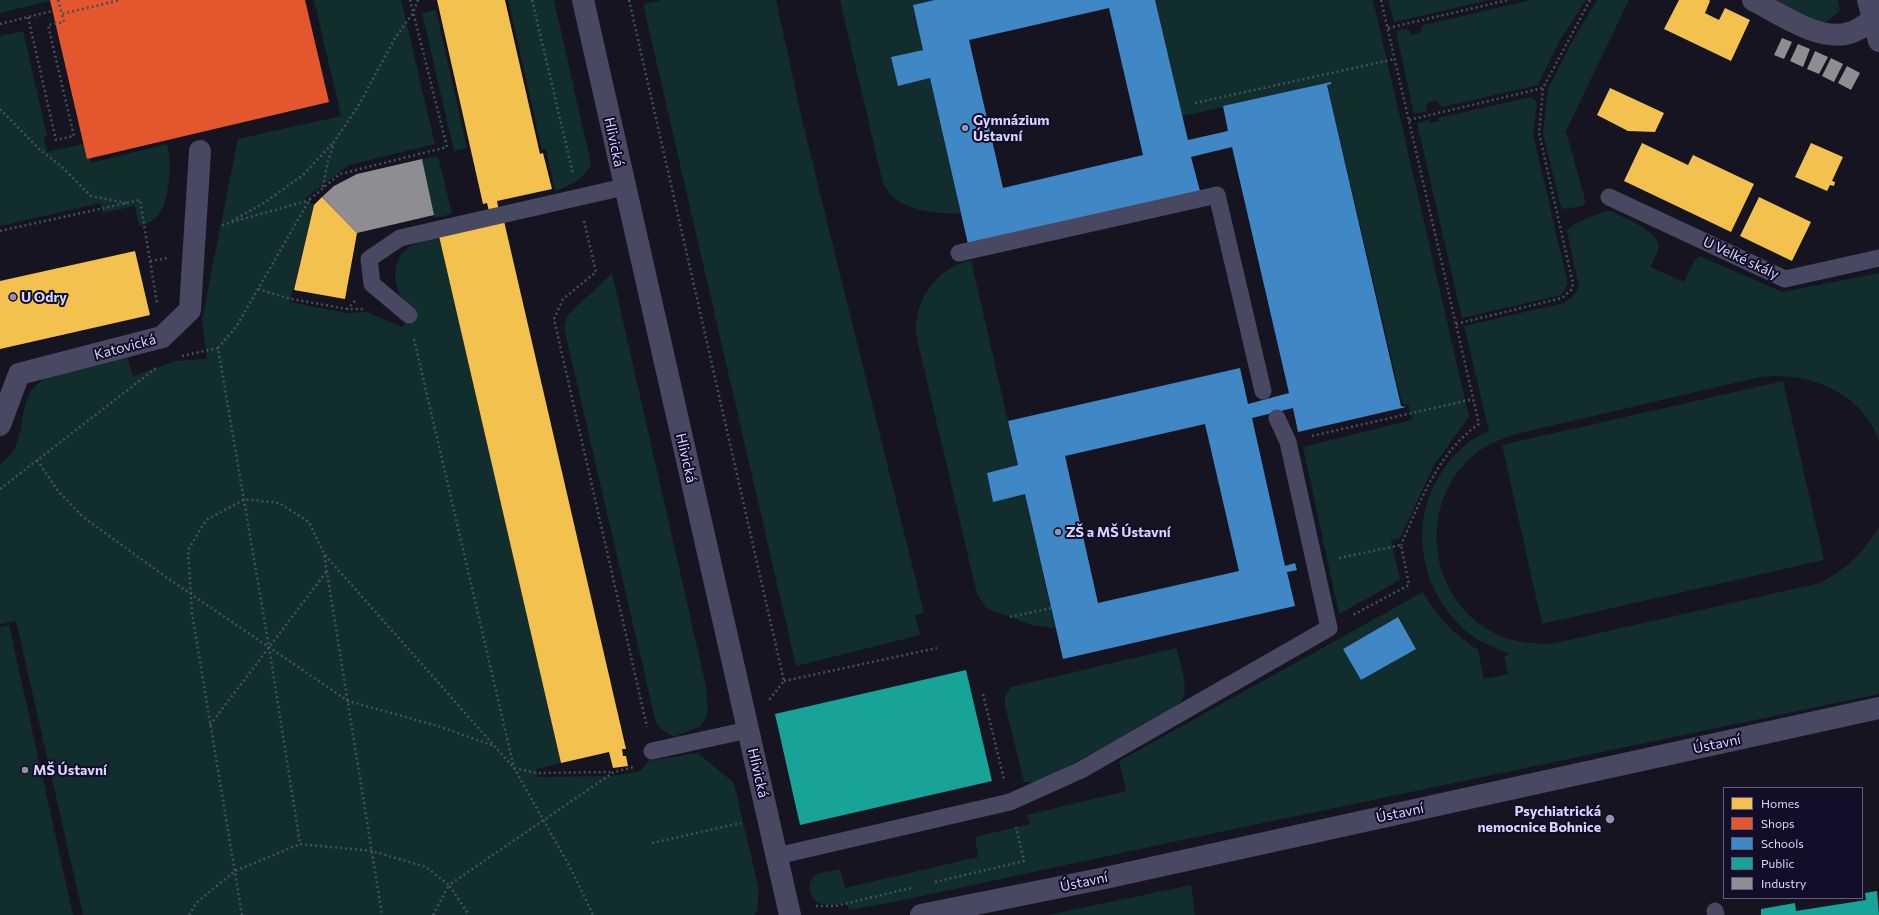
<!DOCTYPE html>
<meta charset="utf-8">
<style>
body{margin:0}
#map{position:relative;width:1879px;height:915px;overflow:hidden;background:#161421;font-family:Commissioner,sans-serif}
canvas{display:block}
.legend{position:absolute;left:1723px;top:787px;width:140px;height:112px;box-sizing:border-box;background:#120e27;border:1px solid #615d7d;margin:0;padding:5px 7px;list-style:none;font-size:12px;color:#d8d4ff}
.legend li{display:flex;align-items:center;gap:8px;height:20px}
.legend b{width:20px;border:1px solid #615d7d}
</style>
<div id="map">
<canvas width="1879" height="915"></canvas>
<ul class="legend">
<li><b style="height:11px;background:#f2c14e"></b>Homes</li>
<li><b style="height:11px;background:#e4572e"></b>Shops</li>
<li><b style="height:11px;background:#3f88c5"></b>Schools</li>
<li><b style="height:11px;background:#17a398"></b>Public</li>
<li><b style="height:11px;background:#8d8d92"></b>Industry</li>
</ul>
</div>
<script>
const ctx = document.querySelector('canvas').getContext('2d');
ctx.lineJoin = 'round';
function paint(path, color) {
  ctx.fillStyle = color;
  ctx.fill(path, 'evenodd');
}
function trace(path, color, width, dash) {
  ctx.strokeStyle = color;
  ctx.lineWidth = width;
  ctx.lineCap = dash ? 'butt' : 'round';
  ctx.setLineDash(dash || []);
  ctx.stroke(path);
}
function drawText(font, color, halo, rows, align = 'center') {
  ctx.font = font + ' Commissioner,sans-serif';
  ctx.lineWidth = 4;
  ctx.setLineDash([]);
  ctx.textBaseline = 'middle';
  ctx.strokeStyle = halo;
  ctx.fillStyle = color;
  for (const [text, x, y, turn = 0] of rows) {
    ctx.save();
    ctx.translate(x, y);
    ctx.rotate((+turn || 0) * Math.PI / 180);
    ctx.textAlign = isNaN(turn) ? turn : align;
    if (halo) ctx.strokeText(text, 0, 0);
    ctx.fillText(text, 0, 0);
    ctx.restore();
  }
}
paint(new Path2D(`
 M0,0H54L0,13Z
 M314,0H401L435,144L349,165L305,199L314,205L290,302L347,313L367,312L402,327L415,311L403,299L398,290L395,278L396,266L401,255L410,246L439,236L561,763L536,769L538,777L611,776L641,771L648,761L698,753L734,783L759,890L757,911L754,915H83L16,621L0,624V464C26,447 18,418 29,395C33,385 44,379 52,376L127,356L133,376L176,361L207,359L202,319L238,139L341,116Z
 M508,0H554L591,164C583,179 571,186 555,191L546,149L542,150Z
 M662,0H776L803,124L924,613L915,615L920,635L796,666L643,4Z
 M840,0H935L913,5L923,50L891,57L898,86L930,78L961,214C938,213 913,212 894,198C889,194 886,188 883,183Z
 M1155,0H1373L1469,417L1434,465L1400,538L1391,540L1400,580L1339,614L1303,447L1412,420L1409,406L1402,403L1327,85L1182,116Z
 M1388,0H1489L1394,22Z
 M1531,0H1586L1560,40L1538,85L1442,107L1436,100L1427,103V111L1414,114L1396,31L1407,29L1412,35L1421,32V28L1424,25Z
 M1597,0H1629L1566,131L1586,203L1582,206L1564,209L1561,206L1559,199L1543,133L1548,89L1570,45Z
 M1765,0H1838L1840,11L1826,22L1819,23Z
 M436,10L467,148L454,151L422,13Z
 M23,31L47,136L44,137L47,152L87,143L91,163L167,144C172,161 170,201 158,215C153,221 147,224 139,226L135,206L103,213L100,203L0,226V36Z
 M1531,97L1536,101L1537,104L1533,134L1568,284L1561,295L1462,318L1417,123L1429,120L1430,123L1439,121L1438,118Z
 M438,156L452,214L434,218L422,159Z
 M1605,211H1611C1624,219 1663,231 1658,250C1656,256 1653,262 1650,267L1684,282L1695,260L1700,256L1782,292L1879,273V441C1862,392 1808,371 1760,377L1516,434C1503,438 1491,443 1480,450C1419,495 1423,589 1487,629C1506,641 1529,644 1551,644L1820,583C1847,569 1864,552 1879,526V694L1177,841L894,902L849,910L847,903C839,904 831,906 822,904C810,901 804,883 816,875C823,871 833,871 840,869L845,888L978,857L975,837L1030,824L1027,815L1126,791L1119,761L1423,592C1437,617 1454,634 1478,650L1484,679L1508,674L1504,656L1510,654C1497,649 1485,644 1474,637C1423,600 1406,529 1440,475C1451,456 1468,439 1489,431L1464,326L1564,303L1573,296L1579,287L1567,231C1573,222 1594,216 1605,211ZM1397,617L1416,648L1361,680L1343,649Z
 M971,260L1018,465L987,473L993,501L1025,494L1055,628L1032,625L986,608L977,594L917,339C911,303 936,268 971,260Z
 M612,273L706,686L708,712L701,726L674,737L662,730L656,723L564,328L567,316Z
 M1783,381L1824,560L1542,624L1502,445Z
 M9,625L73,915H0V627Z
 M1176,648C1179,659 1189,688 1183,698C1180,704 1173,708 1169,711L1051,776L1035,782H1024L1005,705V696L1011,687Z
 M1191,885L1195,915H1048Z`), '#112d2e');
paint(new Path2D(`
 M437,0H505L540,154L543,153L552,189L497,201L501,222L504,221L626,749H622L623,756H626L628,766L613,768L609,752L561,763L439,236L492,224L487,203L483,204Z
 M1679,0H1709L1710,1L1705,13L1719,20L1725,8L1750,20L1731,61L1664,29Z
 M1610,88L1664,113L1655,132L1628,131L1597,115Z
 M1642,143L1688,165L1693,155L1754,184L1731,232L1624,181Z
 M1811,143L1843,157L1832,181L1835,182L1834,186L1830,185L1827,191L1795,177Z
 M322,197L357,233L345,299L294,290L314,205Z
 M1759,197L1811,222L1792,261L1740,236Z
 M135,251L150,315L0,349V281Z`), '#f2c14e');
paint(new Path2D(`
 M50,0H305L329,102L87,159Z`), '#e4572e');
paint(new Path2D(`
 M935,0H1155L1188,140L1228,131L1223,106L1331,82V84L1327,85L1401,406L1406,407L1298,432L1293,408L1252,418L1285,566L1295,563L1297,570L1287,572L1295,606L1063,659L1025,494L993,502L987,473L1018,465L1008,421L1240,368L1248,404L1289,393L1232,147L1191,157L1200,191L968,244L930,78L898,86L891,57L923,50L913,5ZM1109,8L1143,155L1003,188L969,40ZM1205,424L1239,571L1098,603L1065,456Z
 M1398,617L1416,649L1361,680L1343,649Z`), '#3f88c5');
paint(new Path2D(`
 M966,670L992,781L800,825L775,714Z
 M1877,891L1879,915H1761V909L1795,903L1796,911L1866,900L1865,893Z`), '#17a398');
paint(new Path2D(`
 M1782,38L1792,42L1784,59L1774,55Z
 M1798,44L1810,49L1803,67L1790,61Z
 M1815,51L1828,57L1819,74L1807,69Z
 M1831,58L1843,64L1834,82L1822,76Z
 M1847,66L1860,73L1851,90L1838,83Z
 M422,159L434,215L357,233L322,197L334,186L357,174Z`), '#8d8d92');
trace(new Path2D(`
 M532,0L573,174
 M629,0L784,681L769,700
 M1381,0L1479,424C1438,452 1420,502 1401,545
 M28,17L56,140L74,136L48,25L64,22L62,14
 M0,24L52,11
 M1388,28L1508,0
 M1195,103L1395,59
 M0,109L40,150L61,166L91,196L126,203
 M1409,120L1543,88
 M323,187L327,165L334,142L360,103L395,38L413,13L418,0
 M232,221L264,203L303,175L333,143
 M584,221L596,272L563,299L554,319L647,727
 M222,225L310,200
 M0,231L140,200L157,303
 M150,261L167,258
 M258,289L291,299L347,309
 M355,301L347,309H363
 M1456,324L1562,298L1571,290L1573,284L1539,133L1543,88L1590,0
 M414,339L514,768L570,867L593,915
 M218,348L236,327L310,199L340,174L447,147L410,0
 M182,356L218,348L269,647L300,844
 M1312,436L1473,399
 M37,460L58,491L83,517L166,577L348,701L438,726L494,746
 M0,489L156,368
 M325,555L514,768L536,773L613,772
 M1339,558L1401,545L1409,585L1351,616
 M1010,617L1051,608
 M784,681L937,648
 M983,694L1004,779
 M210,725L327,571
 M652,843L741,823
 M935,882L1024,861L1016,827
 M816,906H836L911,888
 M189,915L196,903L235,871L300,844L372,851L426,867L449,885L614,772L634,767
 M242,915L192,613L188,550L206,520L245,499L279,503L309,522L324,554L382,915
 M433,915L449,885L469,915`), '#435060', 2.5, [2, 3]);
trace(new Path2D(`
 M1609,197L1785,279L1879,258
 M959,253L1217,195L1263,391
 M409,315L372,284L369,259L400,238L624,187
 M652,751L748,730
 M777,856L1010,802L1081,770L1329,628L1288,442L1277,418
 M1715,911L1716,915`), '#494862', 17);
trace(new Path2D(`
 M583,0L790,915
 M1753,0C1780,14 1822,44 1852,32C1862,29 1869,20 1879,17
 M1868,0L1879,41
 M0,425L19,374L162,337L190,310L200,151
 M921,915L1105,878L1879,708`), '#494862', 22);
trace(new Path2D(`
 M58,0L62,14L120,0`), '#435060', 2.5, [2, 3]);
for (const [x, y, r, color] of [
 [965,128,4,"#9491b1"],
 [13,297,4,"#9491b1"],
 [1058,532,4,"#9491b1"],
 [25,770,4,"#9491b1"],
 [1610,819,5,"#9491b1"]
]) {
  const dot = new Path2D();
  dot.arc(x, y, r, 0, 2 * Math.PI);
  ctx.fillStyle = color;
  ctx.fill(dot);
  trace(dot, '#120e27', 1.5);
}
drawText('bold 14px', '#d8d4ff', '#120e27', [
 ["Gymnázium",973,120],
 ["Ústavní",973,136],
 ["U Odry",21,297],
 ["ZŠ a MŠ Ústavní",1066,532],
 ["MŠ Ústavní",33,770],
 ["Psychiatrická",1601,811,"right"],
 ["nemocnice Bohnice",1601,827,"right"]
], 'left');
drawText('14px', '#d8d4ff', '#120e27', [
 ["Hlivická",614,142,78],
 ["U Velké skály",1741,258,25],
 ["Katovická",125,347,-15],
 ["Hlivická",686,458,77],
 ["Ústavní",1717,744,-12],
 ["Hlivická",758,773,77],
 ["Ústavní",1400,813,-12],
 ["Ústavní",1084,882,-12]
]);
</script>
